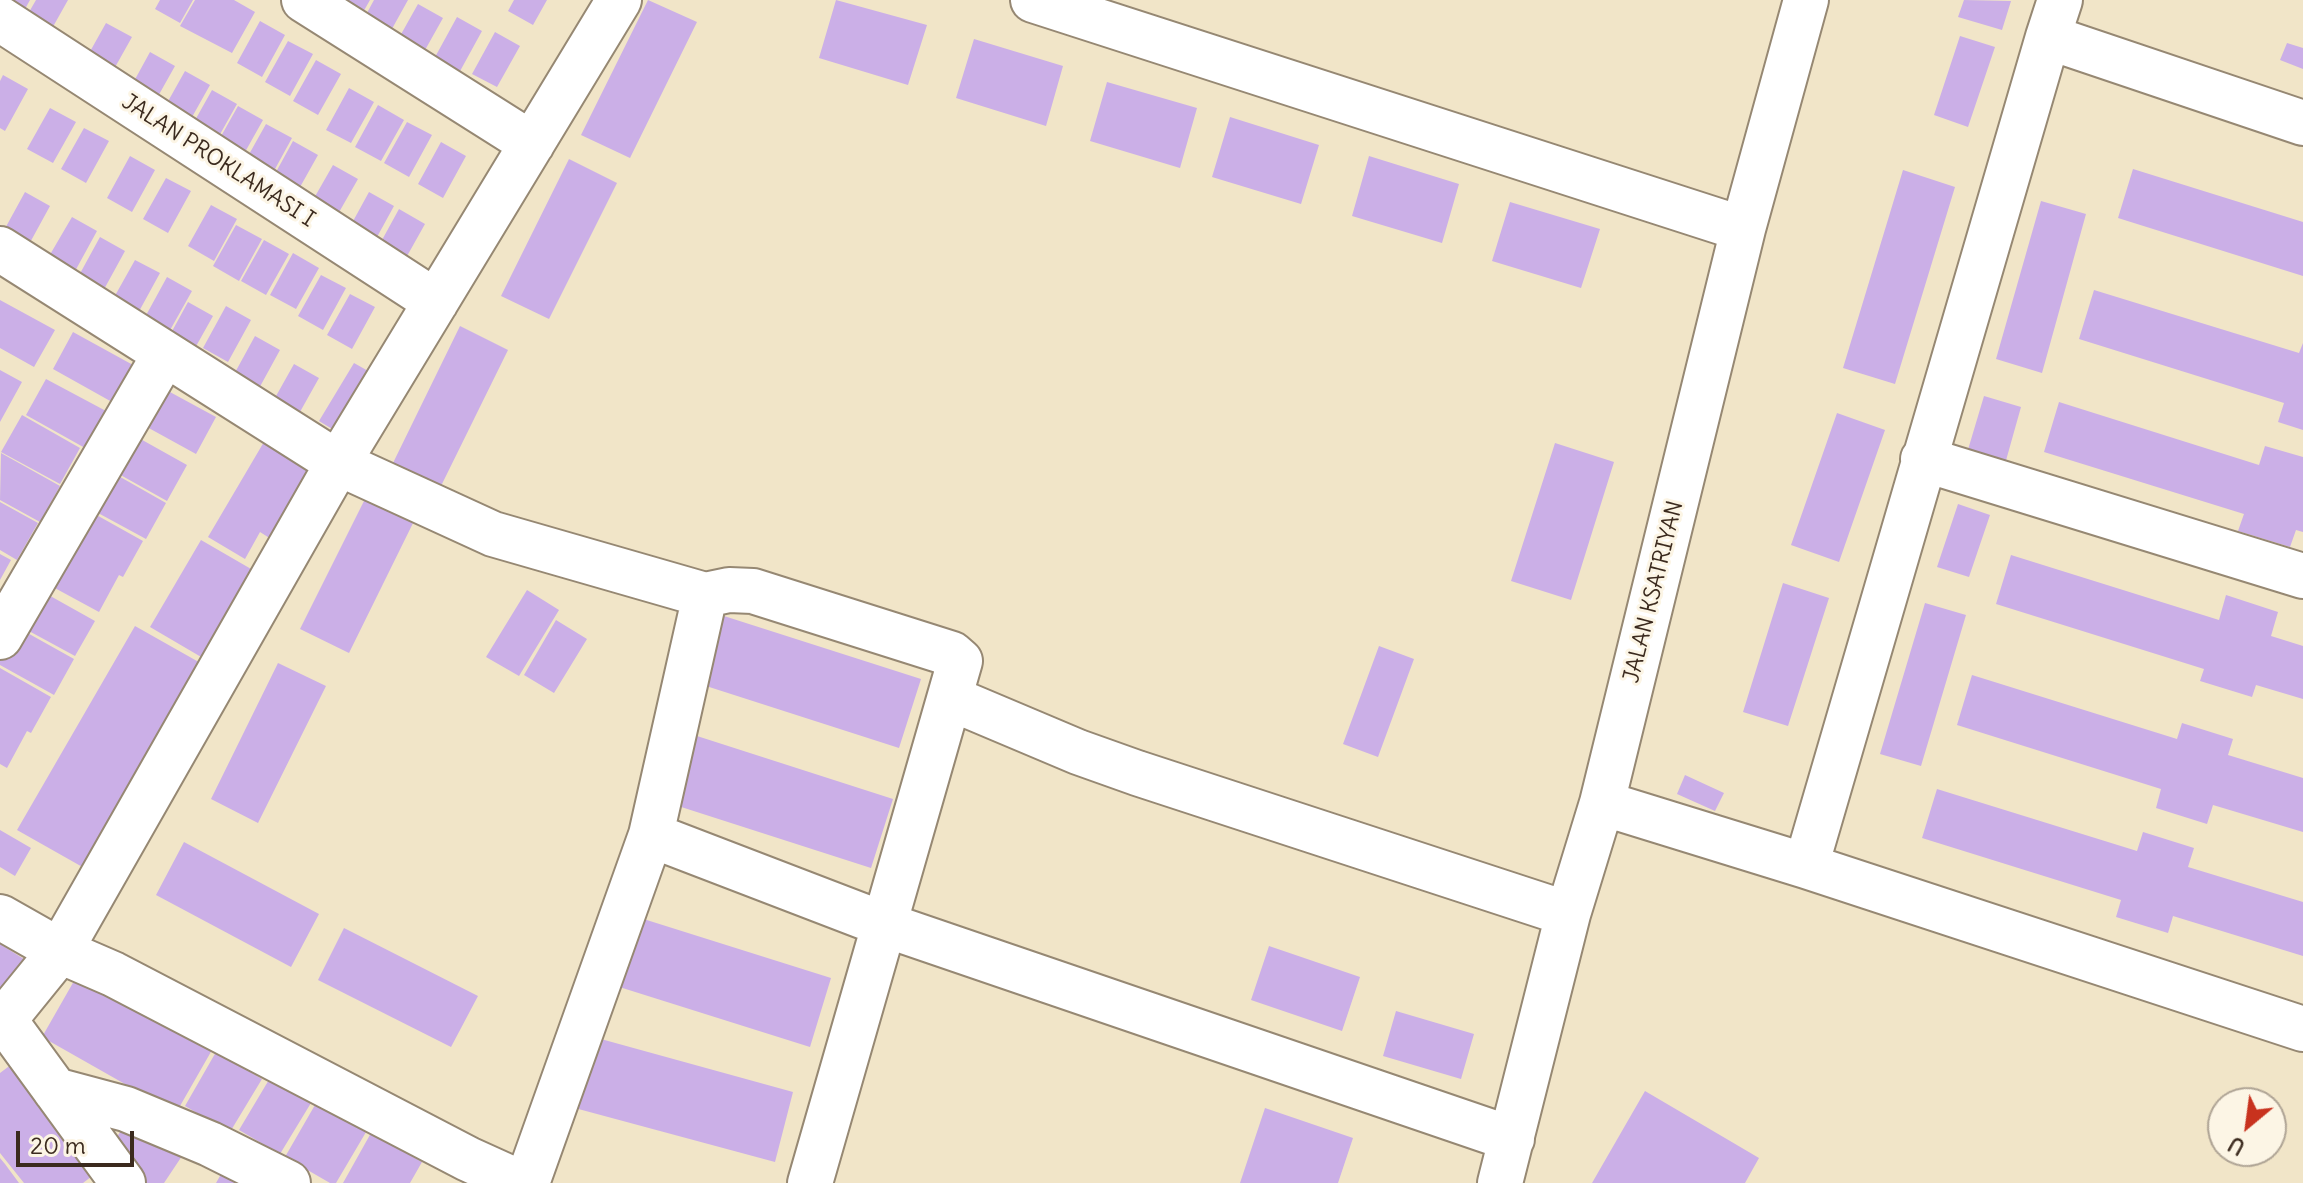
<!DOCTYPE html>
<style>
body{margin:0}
#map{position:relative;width:2303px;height:1183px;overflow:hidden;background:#f1e5c8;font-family:Delius,sans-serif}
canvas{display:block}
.north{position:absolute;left:2207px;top:1087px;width:80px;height:80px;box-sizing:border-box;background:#fcf5e5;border:2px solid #afa495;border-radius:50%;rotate:209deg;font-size:22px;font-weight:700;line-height:32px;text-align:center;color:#3b2a1e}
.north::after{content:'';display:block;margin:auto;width:28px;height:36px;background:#c8321e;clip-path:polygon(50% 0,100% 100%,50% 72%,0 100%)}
.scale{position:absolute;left:16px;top:1131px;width:118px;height:36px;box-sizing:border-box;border:4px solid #3b2a1e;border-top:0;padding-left:10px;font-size:24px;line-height:28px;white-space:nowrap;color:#3b2a1e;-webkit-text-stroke:6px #fcf5e5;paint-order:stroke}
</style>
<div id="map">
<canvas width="2303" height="1183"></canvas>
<div class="north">U</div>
<div class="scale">20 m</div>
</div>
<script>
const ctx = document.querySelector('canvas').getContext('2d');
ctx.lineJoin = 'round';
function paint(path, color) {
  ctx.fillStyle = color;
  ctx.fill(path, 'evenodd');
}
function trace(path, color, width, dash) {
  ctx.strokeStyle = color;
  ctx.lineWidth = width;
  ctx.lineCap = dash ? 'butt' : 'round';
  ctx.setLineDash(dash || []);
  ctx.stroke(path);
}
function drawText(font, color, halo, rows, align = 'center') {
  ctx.font = font + ' Delius,sans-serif';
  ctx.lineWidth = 6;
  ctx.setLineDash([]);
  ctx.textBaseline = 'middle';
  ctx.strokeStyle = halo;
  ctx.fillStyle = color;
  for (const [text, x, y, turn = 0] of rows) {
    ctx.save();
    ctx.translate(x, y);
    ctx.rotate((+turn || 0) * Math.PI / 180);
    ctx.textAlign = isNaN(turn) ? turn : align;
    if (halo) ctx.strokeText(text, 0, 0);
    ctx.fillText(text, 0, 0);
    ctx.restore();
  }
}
paint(new Path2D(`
 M0,0H30L20,18Z
 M36,0H68L50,32L25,19Z
 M160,0H193L180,23L155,9Z
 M195,0H234L255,12L232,53L180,26Z
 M336,0H370L362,14Z
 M374,0H408L388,36L362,22Z
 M514,0H547L533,25L508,11Z
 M648,0L697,22L630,158L581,135Z
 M836,0L927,25L908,85L819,58Z
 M1964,0L2011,1L2002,30L1958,17Z
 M418,4L443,18L420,59L395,45Z
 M457,17L482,31L459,73L434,59Z
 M260,21L285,35L262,77L237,63Z
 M106,23L132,37L109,78L83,64Z
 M495,32L520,46L497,87L472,74Z
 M1960,36L1995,47L1968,127L1934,115Z
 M974,39L1063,66L1046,126L956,98Z
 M288,41L313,54L290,96L265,82Z
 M2287,43L2303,48V69L2280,60Z
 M150,52L175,66L152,107L127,94Z
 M316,60L341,74L318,115L293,101Z
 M185,71L210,85L187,126L162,112Z
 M3,75L28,89L5,131L0,128V81Z
 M1107,82L1197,108L1180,168L1090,141Z
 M349,88L374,102L351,143L326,130Z
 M212,90L237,104L214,145L189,131Z
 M378,105L404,120L381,161L355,147Z
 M238,106L263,120L240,161L215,147Z
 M50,108L76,122L53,163L27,149Z
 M1230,117L1319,145L1301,204L1212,177Z
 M407,122L432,135L409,177L384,163Z
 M266,124L292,138L269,180L243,165Z
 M84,128L109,141L86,183L61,169Z
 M293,141L318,155L295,196L270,183Z
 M441,142L466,156L443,198L418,184Z
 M130,156L155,170L132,212L107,198Z
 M1369,156L1459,184L1442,243L1352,216Z
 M569,159L617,183L549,319L501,296Z
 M333,165L358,179L334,221L309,207Z
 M2133,169L2303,222V276L2118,218Z
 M1903,170L1955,187L1895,384L1843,368Z
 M166,178L191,191L168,233L143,219Z
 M25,192L50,206L27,248L2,234Z
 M369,192L394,206L371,248L346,234Z
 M2041,201L2086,214L2042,373L1996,359Z
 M1510,202L1600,229L1581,288L1492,261Z
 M211,205L237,219L214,261L188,246Z
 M399,209L425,224L402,265L376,251Z
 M72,217L97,231L74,273L48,258Z
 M236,225L262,239L239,281L213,266Z
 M100,237L125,251L102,293L77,279Z
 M264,240L289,254L266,295L241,281Z
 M293,253L319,268L296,309L270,295Z
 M135,260L160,273L137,315L112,301Z
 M321,275L346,288L323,330L298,316Z
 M167,277L192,291L169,332L144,319Z
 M2094,290L2299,353L2303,343V430L2278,422L2284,403L2079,339Z
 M350,294L375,307L352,349L327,335Z
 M0,300L55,330L34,367L0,348Z
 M188,302L213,316L190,357L165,344Z
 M226,306L251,320L228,362L203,348Z
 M460,326L508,350L441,486L393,463Z
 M73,332L133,365L112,402L53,369Z
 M255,336L280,350L257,392L232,378Z
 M354,363L377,376L342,435L319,421Z
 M294,364L319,378L296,419L271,405Z
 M0,370L22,382L0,422Z
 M46,379L106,411L85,448L26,415Z
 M157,385L216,417L196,454L136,421Z
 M1984,396L2021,407L2005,464L1967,453Z
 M2059,402L2259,465L2265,446L2303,457V532L2296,530L2290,547L2238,531L2244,514L2044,452Z
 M1837,413L1885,430L1839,562L1791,545Z
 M22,415L80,448L60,484L1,452Z
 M271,430L314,466L271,539L260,532L245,559L208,537Z
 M128,432L187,465L167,501L108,468Z
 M1555,443L1614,462L1571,600L1511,581Z
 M1,453L60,486L40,522L0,500Z
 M108,470L166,503L146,539L87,507Z
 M368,493L416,517L349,653L300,629Z
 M0,502L38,523L17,560L0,550Z
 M1958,504L1990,515L1969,577L1937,567Z
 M84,508L143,541L123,577L119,575L99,612L40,580Z
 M201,540L258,573L208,661L150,627Z
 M0,554L11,560L0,580Z
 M2011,555L2219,620L2226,595L2278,612L2271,636L2303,646V699L2256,685L2252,697L2200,681L2204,669L1996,604Z
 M1783,583L1829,598L1788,726L1743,712Z
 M36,588L95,621L75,656L16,624Z
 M527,590L559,610L519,676L486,657Z
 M1925,603L1966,615L1921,766L1880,754Z
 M724,616L921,679L899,748L703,685Z
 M556,620L587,639L554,693L524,675Z
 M15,626L74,659L54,695L0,665V653Z
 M135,626L204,665L86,869L17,830Z
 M1379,646L1414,659L1378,757L1343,744Z
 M278,663L326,686L258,823L211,799Z
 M0,668L51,697L31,733L27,731L7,768L0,764Z
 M1972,675L2177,739L2182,723L2233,739L2228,755L2303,778V832L2213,805L2207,824L2156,808L2161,789L1957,725Z
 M697,736L893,799L871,868L675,805Z
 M1685,775L1724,793L1715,811L1677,794Z
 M1937,789L2137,851L2143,832L2194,848L2188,867L2303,902V956L2173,916L2168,933L2116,917L2121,900L1922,838Z
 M0,830L31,848L15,876L0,867Z
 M184,842L319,914L291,967L156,895Z
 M634,916L831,978L810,1047L613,985Z
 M344,928L478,996L451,1047L318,980Z
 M0,944L27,961L0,1000Z
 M1269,946L1360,977L1342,1031L1251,1000Z
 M78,974L212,1050L176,1113L42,1037Z
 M1396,1011L1474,1034L1461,1079L1383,1056Z
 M590,1036L793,1092L775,1162L571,1107Z
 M216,1052L262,1079L230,1132L185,1106Z
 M12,1064L100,1170L83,1183H24L0,1153V1073Z
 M273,1073L314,1098L280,1154L239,1130Z
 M1645,1091L1759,1158L1745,1183H1592Z
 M319,1098L369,1127L336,1183H330L285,1157Z
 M1265,1108L1353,1138L1338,1183H1240Z
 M129,1119L186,1150L164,1183H134L108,1150Z
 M371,1133L422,1162L410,1183H343Z
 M0,1158L5,1164L19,1183H0Z
 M228,1162L259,1183H216Z`), '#cbafe7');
const minor = new Path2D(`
 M304,0L532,144
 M1033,0L1743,229
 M2060,0L2048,37L2303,123
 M0,19L436,302
 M0,249L338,463L493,534L705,595
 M1923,459L2303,576
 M0,637L165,354
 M950,698L1078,752L1137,773L1568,914
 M1602,803L1806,866L2303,1029
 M651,835L883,924L1512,1139
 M1806,866L2048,37
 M0,917L60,951L113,974L468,1159L521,1183
 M5,1021L123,1183
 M0,1025L60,951L338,463L619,0
 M55,1090L126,1109L210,1144L288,1183
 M527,1183L651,835L705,595L729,590L753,591L952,654L960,661L810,1183
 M1500,1183L1568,914L1602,803L1743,229L1806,0`);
trace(minor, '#968873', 48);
trace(minor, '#fff', 44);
drawText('22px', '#3b2a1e', '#fcf5e5', [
 ["JALAN PROKLAMASI I",218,161,33],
 ["JALAN KSATRIYAN",1654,592,-76]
]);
</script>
